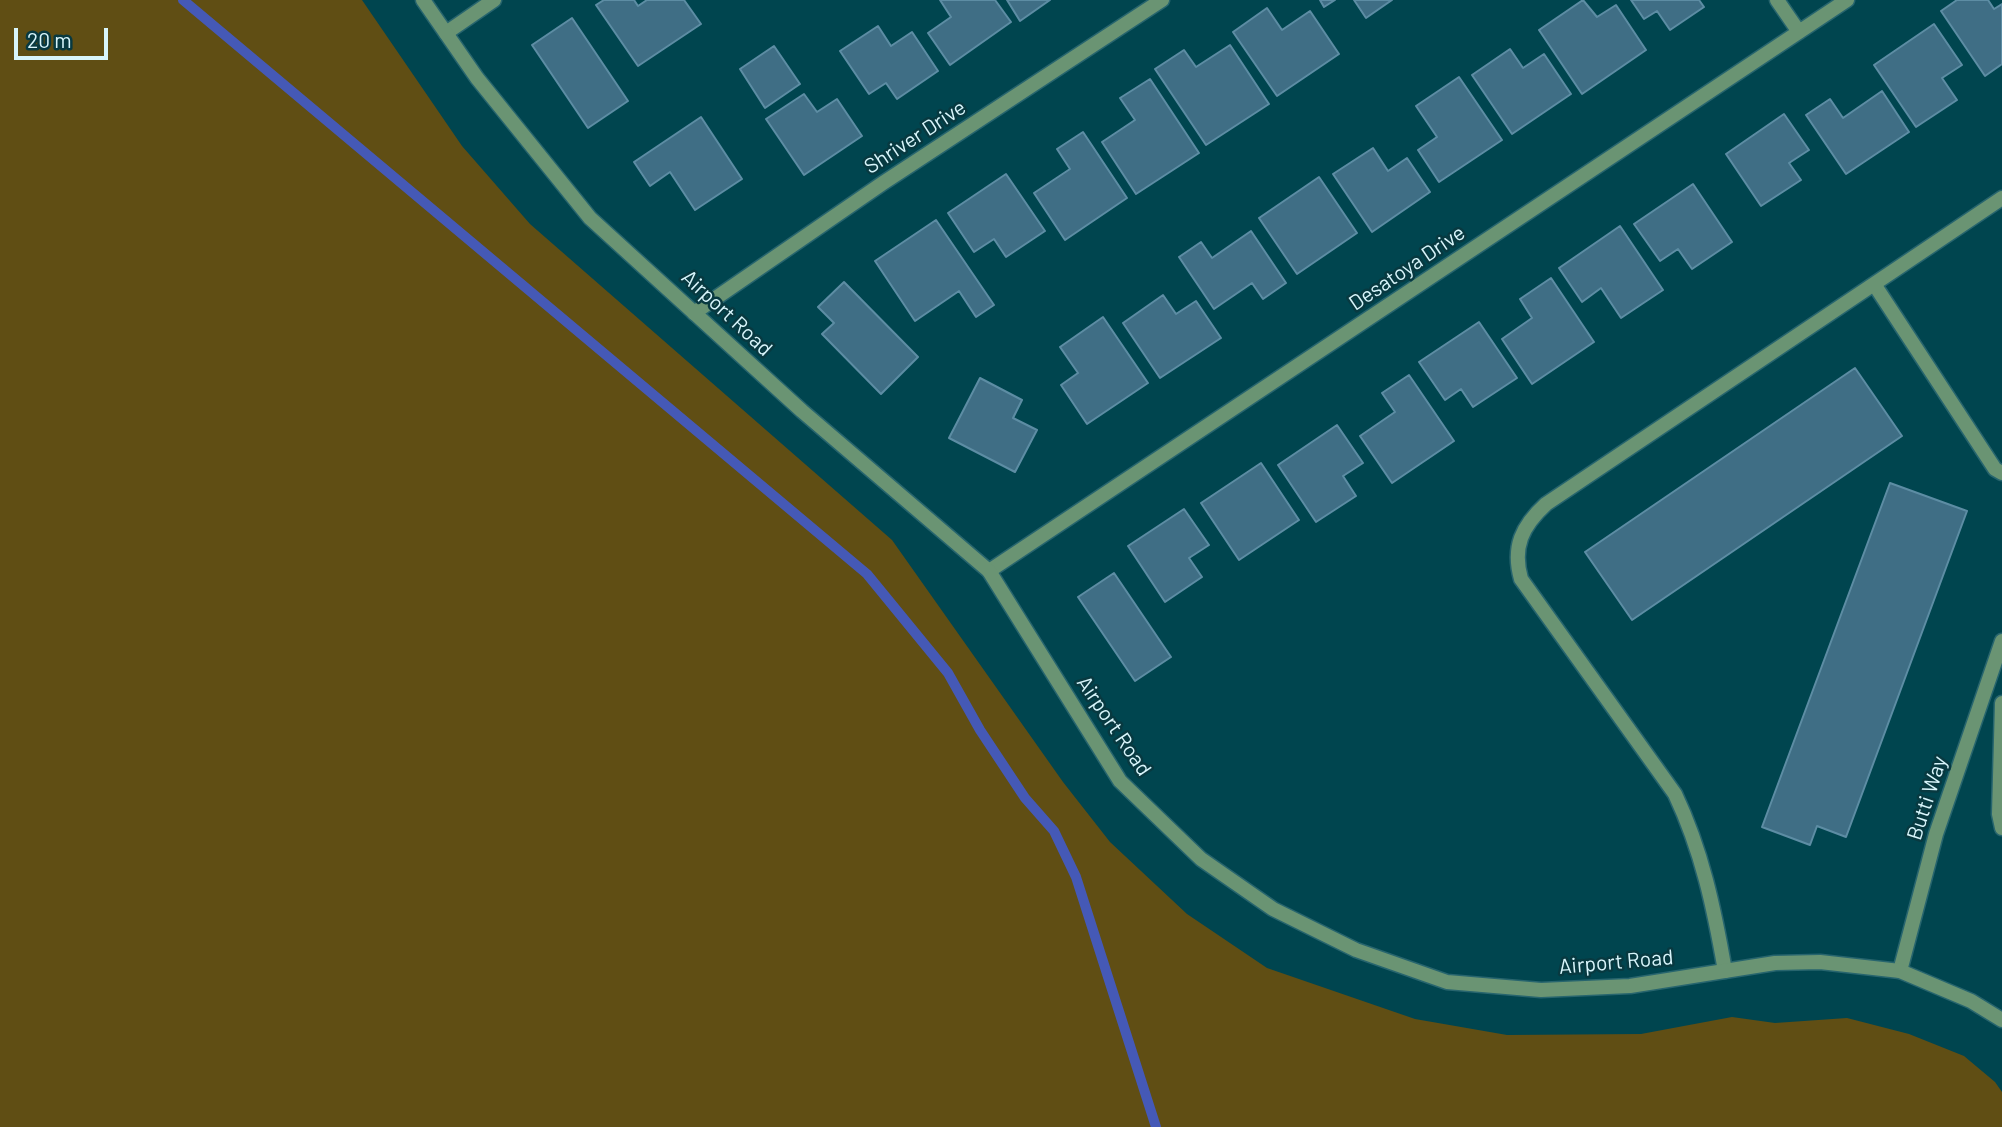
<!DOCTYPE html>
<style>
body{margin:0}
#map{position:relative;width:2002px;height:1127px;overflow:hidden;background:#00454f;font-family:Barlow,sans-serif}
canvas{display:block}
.scale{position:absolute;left:14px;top:28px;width:94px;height:32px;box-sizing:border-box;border:4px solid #d8f5fb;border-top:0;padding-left:9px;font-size:21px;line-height:24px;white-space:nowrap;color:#d8f5fb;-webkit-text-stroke:5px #083940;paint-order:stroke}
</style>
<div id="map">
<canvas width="2002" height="1127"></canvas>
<div class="scale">20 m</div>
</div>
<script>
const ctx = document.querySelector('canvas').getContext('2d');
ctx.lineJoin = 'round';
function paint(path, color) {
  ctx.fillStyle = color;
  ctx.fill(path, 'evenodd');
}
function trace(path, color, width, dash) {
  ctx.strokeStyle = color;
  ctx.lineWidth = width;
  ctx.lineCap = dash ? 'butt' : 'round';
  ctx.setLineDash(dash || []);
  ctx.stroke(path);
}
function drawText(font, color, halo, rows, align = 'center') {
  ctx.font = font + ' Barlow,sans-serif';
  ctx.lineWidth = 5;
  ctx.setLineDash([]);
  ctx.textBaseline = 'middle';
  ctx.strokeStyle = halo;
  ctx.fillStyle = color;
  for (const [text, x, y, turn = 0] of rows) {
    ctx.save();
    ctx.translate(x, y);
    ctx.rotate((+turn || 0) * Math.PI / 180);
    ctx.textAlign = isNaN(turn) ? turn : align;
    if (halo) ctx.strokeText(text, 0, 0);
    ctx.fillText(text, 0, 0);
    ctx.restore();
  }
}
paint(new Path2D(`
 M0,0H362L462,146L530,224L892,540L1063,782L1110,842L1187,914L1267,968L1415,1019L1507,1035L1641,1034L1732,1017L1775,1023L1847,1018L1909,1034L1964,1056L1995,1082L2002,1092V1127H0Z`), '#604e14');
trace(new Path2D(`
 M183,0L867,574L948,673L980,730L1025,798L1054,831L1076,877L1156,1127`), '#4559b6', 10);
const building = new Path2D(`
 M604,0H634L638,6L647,0H684L701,24L638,66L596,5Z
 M940,0H995L1011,22L950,65L928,33L951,17Z
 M1007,0H1050L1020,21Z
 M1320,0H1335L1324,7Z
 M1354,0H1392L1366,18Z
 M1583,0L1597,17L1616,5L1646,50L1582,94L1539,30Z
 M1631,0H1699L1704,7L1670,30L1657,11L1644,19Z
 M1957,0H1988L1994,9L2002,4V64L1985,76L1941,11Z
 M1267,8L1282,30L1310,11L1339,54L1277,96L1233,32Z
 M572,18L628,101L588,128L532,45Z
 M1934,24L1962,65L1942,78L1957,100L1916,127L1874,65Z
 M878,26L891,46L912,32L938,71L897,99L886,83L869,94L840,51Z
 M1230,45L1269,104L1206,145L1155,69L1184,50L1196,67Z
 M774,46L800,84L765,108L740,69Z
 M1510,49L1523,68L1544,54L1571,94L1512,134L1472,75Z
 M1459,77L1502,140L1439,182L1418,150L1437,137L1416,106Z
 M1150,79L1199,153L1136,194L1102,142L1135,120L1120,98Z
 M1882,91L1909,132L1846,174L1806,115L1830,99L1843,118Z
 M804,94L817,112L837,99L862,136L804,175L766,119Z
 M1784,114L1809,150L1789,163L1801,180L1761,206L1726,154Z
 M701,117L742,179L695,210L670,172L650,186L634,162Z
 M1083,132L1127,198L1065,240L1034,193L1070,169L1057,149Z
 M1373,148L1388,171L1407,158L1430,192L1372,232L1333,174Z
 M1006,174L1045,231L1006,257L994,239L974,252L948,213Z
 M1319,177L1357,233L1297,274L1259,218Z
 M1693,184L1732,242L1692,269L1678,249L1660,261L1634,224Z
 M936,220L994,305L976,317L959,291L915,321L875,261Z
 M1620,226L1663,290L1621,318L1601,288L1582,302L1559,268Z
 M1251,231L1286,283L1263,299L1252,283L1214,309L1179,257L1201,242L1212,258Z
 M1551,278L1594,342L1532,384L1502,339L1532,318L1520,299Z
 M844,282L918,357L881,394L822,334L834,323L818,307Z
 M1163,295L1176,314L1196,301L1221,338L1160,378L1123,323Z
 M1103,317L1148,383L1087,424L1061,385L1078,373L1060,347Z
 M1479,322L1517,378L1473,407L1461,389L1445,400L1419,362Z
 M1855,368L1902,436L1632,620L1585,552Z
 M1409,375L1454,441L1392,483L1360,436L1395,412L1382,393Z
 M980,378L1022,400L1013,418L1037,430L1015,472L949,438Z
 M1337,425L1363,463L1343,476L1356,496L1316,522L1278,465Z
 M1261,463L1299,520L1239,560L1201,503Z
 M1890,483L1967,511L1846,837L1817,826L1810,845L1762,827Z
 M1184,509L1209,545L1189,558L1202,577L1165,602L1128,546Z
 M1114,573L1171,657L1135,681L1078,597Z`);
paint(building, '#3f6e85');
trace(building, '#5d8da4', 2);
const service = new Path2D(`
 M1874,284L2002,198
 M1725,971C1714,908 1702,851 1675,794L1521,579C1512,547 1522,526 1546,504L1874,284L1995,469L2002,473`);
const minor = new Path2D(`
 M1777,0L1799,32
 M446,33L494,0
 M694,313L883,183L1162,0
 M989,571L1847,0
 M1900,971L1936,834L2002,641`);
const tertiary = new Path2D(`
 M423,0L477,78L590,218L802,411L989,571L1120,781L1201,859L1273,909L1356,950L1447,982L1541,990L1630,986L1775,963L1820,962L1900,971L1971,1001L2002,1020
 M2002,703L1999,814L2002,828`);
trace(service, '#27656e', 17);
trace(minor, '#27656e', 17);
trace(tertiary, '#27656e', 17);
trace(service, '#6a9473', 14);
trace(minor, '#6a9473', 14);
trace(tertiary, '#6a9473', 14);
drawText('21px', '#d8f5fb', '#083940', [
 ["Shriver Drive",915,137,-33],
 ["Desatoya Drive",1407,268,-34],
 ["Airport Road",727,313,43],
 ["Airport Road",1114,726,56],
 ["Butti Way",1927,798,-72],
 ["Airport Road",1616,962,-5]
]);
</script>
